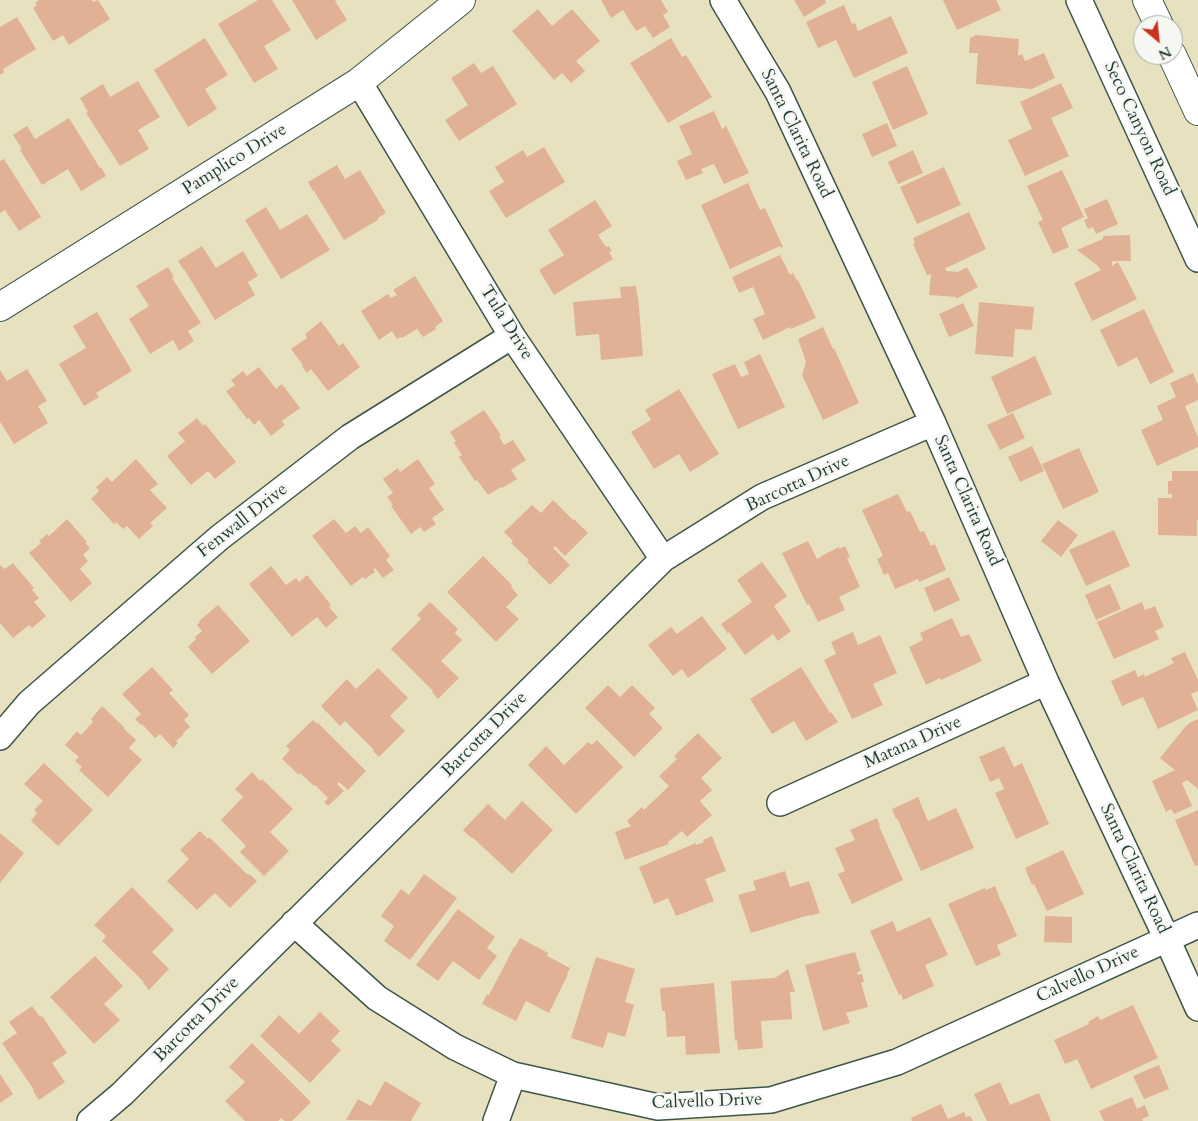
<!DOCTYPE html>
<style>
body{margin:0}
#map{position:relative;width:1198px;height:1121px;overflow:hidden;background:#e8e1c0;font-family:Cardo,serif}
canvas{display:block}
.north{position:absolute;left:1133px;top:15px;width:50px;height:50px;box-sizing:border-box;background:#f6f6f2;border:1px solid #a0aca6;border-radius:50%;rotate:152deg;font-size:14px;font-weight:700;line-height:20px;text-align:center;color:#1f3d34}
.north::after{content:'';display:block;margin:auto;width:18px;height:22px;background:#c8321e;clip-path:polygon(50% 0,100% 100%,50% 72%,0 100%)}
</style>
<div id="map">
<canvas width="1198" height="1121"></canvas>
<div class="north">N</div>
</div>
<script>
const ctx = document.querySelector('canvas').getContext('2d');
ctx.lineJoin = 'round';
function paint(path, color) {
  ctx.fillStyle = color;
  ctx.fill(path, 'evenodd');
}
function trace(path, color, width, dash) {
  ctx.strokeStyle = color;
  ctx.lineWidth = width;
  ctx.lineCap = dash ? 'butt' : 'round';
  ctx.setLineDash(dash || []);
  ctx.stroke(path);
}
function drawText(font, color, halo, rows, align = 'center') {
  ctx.font = font + ' Cardo,serif';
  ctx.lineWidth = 5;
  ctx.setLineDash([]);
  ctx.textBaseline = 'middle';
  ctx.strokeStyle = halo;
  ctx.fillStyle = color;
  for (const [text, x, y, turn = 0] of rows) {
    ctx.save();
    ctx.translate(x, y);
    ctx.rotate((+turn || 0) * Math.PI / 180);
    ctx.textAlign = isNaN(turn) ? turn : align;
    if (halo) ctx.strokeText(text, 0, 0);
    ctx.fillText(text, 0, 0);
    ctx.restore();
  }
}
paint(new Path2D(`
 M39,0H92L93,2L98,0L110,19L69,45L63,35L53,41L33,8L37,5L35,3Z
 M258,0H272L291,30L264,46L278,69L254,83L218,24Z
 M292,0H337L335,1L347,20L316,40Z
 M601,0H661L668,12L663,15L670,27L653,38L645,26L636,31L623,10L611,18Z
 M794,0H825L826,3L804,17Z
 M943,0H996L1001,10L957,30Z
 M844,5L852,24L855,23L858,31L891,16L908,53L854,78L836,40L818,48L806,22Z
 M538,9L552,26L572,9L600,41L576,61L585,71L571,83L562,73L554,80L512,31Z
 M17,17L36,49L3,69L4,72L0,75V27Z
 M976,35L1019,39L1018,56L1022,54L1025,61L1044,53L1055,78L1032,89L976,84L978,53H969L970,38Z
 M205,38L228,75L205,89L217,109L188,127L154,70Z
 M671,38L682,57L686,55L712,97L668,123L630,63Z
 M474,63L481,73L493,66L517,104L459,141L445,120L468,105L451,78Z
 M907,66L928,114L893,130L872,82Z
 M138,81L160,117L138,130L149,149L120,166L86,113L88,112L80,98L103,84L110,97Z
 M1061,83L1073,108L1051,118L1069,156L1025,176L1008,140L1032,129L1020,102Z
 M714,111L722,129L726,126L749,173L724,184L714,164L701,169L703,173L686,180L677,161L692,154L679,126Z
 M69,118L100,168L101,167L106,176L81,191L68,169L42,185L20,150L22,149L13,135L27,126L35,139Z
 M887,123L897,146L872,157L862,134Z
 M544,147L565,182L506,218L489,191L504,182L495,167L523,150L527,157Z
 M913,150L923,173L898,184L888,162Z
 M4,159L41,217L19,231L5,210L0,213V161Z
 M337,165L345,179L360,170L386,213L378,218V220L344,240L314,191H313L308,182Z
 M944,167L961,205L917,224L900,187Z
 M1062,170L1084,217L1061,228L1069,247L1053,254L1038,222L1043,220L1027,186Z
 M748,183L760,210L765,208L783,247L781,248L780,246L730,269L701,205Z
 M1107,199L1118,224L1096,234L1093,227L1088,229L1084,220L1088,218L1084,209Z
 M595,200L612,226L598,235L606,247L609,246L612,251L609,252L613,259L554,295L539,270L564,255L548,230Z
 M266,207L280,230L307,214L330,250L281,279L245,220Z
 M969,212L986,249L944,269H946V271L958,272L967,267L978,287L956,299V297L929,295L931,274L927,275L913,244L915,243L913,238Z
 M1130,235L1131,261H1112V266L1118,262L1137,299L1092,321L1074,283L1101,270L1097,265L1077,250L1103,239V236Z
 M202,246L216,268L243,251L258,276L248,282L255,295L215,320L184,269H183L178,261Z
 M780,255L790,275L793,273L797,281L798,280L816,318L791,329L790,327L763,340L753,319L765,314L753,287L739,293L732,277Z
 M168,267L174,277L172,278L201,323L188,331L194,341L179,351L173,340L150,354L129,319L149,306L136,286Z
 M415,276L443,321L435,327L436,329L423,337L417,329L402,338L401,337L397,339L392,331L379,340L361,311L388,294L391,298L397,295L393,290Z
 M636,286L637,295L638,296L643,356L601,360L599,334L576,336L573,302L621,298L620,287Z
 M979,302L1034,307L1032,330L1015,329L1013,357L975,354Z
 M963,303L974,326L949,337L939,314Z
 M1144,309L1174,372L1150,384L1137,357L1118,367L1100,330Z
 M97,312L132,371L96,393L99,397L84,406L59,364L86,348L73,326Z
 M321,321L339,346L343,343L360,367L328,391L311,369L307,373L302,366L303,365L291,349L307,338L305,334Z
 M823,327L833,349L834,348L859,403L823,420L802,375L806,362L798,339Z
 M760,354L785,407L738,429L712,374L735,364L741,377L749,374L744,362Z
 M1035,356L1052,394L1007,414L991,377Z
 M259,367L276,389L282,384L300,408L282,421L285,425L271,436L259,420L254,425L249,418L247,419L226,391L235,385L231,380L243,371L247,376Z
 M27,369L47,401L38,406L48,423L14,444L0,422V370L7,381Z
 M1193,373L1198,385V400L1185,406L1198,437V447L1157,466L1141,430L1163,420L1157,406L1176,397L1170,383Z
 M679,389L719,454L690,472L679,454L654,469L631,432L651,420L645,410Z
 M484,410L501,435L499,436L504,445L513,440L526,460L511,470L517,479L502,488L501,487L488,495L477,480L475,481L459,457L462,455L454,443L456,441L450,432Z
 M1013,413L1025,438L1000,450L987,425Z
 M197,418L203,426L205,424L236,462L215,479L208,471L191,485L167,456L185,441L178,433Z
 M1032,446L1044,471L1020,482L1008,457Z
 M1079,448L1099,492L1063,509L1042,464Z
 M136,459L158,484L150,490L167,508L150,523L153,526L139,539L127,526L123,529L116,522L114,524L91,499L99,491L96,487L107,477L112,482Z
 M418,459L435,484L429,488L444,510L432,518L436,524L424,532L420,527L411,534L391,506L393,505L387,497L393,493L383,479L398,468L400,472Z
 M1172,471H1198V520H1197V536L1158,535V498H1172V494H1168V481H1172Z
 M898,494L907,512L910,511L920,532L924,531L931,546L935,544L946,570L919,582L918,579L895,589L888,573L884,575L877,559L883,556L862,510Z
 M553,500L573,520L574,519L588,533L565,556L555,546L553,548L570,565L550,585L527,562L529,560L511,543L513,541L504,532L532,505L541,513Z
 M67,519L87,542L85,543L90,548L83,555L88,561L80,569L92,583L71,602L29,553L41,543L39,541L47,534L49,536Z
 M334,519L346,533L355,526L361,533L368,527L390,556L386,560L394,570L383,578L375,568L373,570L375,572L365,579L363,577L351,586L312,536Z
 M1058,520L1078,535L1061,557L1041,541Z
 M1114,530L1130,566L1086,586L1069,550Z
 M808,541L817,559L821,557V556L839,547V549L845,546L850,557L847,558L860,587L839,597L845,610L818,622L809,604L807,605L782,553Z
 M483,556L512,585L511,587L518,595L506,607L519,619L496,642L447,592Z
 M762,562L787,596L774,606L791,631L778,641L773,634L745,655L729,632L728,634L721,624L752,602L737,580Z
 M13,563L34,588L32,590L39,598L34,602L46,616L32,628L29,625L13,638L0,623V566H1L5,569Z
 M271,566L286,585L296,578L299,582L307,575L331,605L329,607L338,617L326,628L317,617L292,637L249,584Z
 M949,577L960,600L934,612L924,588Z
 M1110,584L1121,609L1096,620L1085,595Z
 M430,602L458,629L455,633L462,640L441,661L459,678L438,699L432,692L433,691L391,649L421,619L417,615Z
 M1142,602L1145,610L1155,606L1164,627L1155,631L1159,639L1114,659L1097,622Z
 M218,605L250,641L212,674L188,647L196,639L195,637L202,631L197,625L200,622L199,621Z
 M702,616L727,649L688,678L682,669L673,676L648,645L671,627L677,634Z
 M952,618L961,637L969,634L982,661L941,680L940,678L926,685L909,647L923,640L920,633Z
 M853,632L858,645L880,635L897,673L873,684L883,705L852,719L824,660L836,654L831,642Z
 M1185,652L1198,680V691L1191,694L1198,710L1158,729L1143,697L1122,706L1111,681L1135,670L1138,677L1144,674L1145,677L1174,663L1171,658Z
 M152,667L173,690L169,693L189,715L184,720L190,727L183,733L184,734L176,741L178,743L173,748L160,734L155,738L142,724L141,725L135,719L141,714L122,694Z
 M801,667L830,713L831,712L838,722L806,741L794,721L772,734L750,699Z
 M378,668L408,698L390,716L405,731L379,757L373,751L374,750L345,721L340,726L321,706L347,679L356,689Z
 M608,685L620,697L632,685L655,708L649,714L663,728L634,757L585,708Z
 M102,706L125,728L124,729L136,740L129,748L142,760L108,797L79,770L82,767L75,761L79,757L65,745L77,731L81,735L93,722L91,719Z
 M1198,719V789L1187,780L1182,783L1192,806L1174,814L1171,809L1166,812L1152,781L1175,770L1160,758L1185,727L1191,722Z
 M313,720L317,724L318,723L366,771L348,790L339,782L337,784L344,791L328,806L324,802L328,798L315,785L314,786L300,773L299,775L282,759L290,750L286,746Z
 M698,733L722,758L701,778L712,790L700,801L712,815L687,837L682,831L668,842L669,844L625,860L615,832L631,826L627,821L642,807L644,810L669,786L659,776L677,759L674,756Z
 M597,740L623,767L576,814L528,765L546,746L564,765L588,742L592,745Z
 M1004,746L1014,767L1022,763L1049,824L1016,839L995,793L1004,789L999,778L990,782L979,757Z
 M44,763L93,810L58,846L31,821L37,813L34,810L43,801L24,784Z
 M252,772L260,781L262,779L293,809L270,832L289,851L264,876L240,852L246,846L221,820L243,797L235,789Z
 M918,797L928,821L956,808L974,848L921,871L897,818L896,819L892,809Z
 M522,801L553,830L512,874L472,837L471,838L463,830L488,804L505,820Z
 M1198,810V865L1195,866L1175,820Z
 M877,818L880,826H879L903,880L852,904L838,874L845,871L835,848L855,840L850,830Z
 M200,831L208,839L209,837L248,875L249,874L257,881L230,908L215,893L197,910L167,881L189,859L180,850Z
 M0,833L24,853L0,883Z
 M712,836L726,871L705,879L714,901L676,916L668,898L654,904L639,867L696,843V845L704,842L703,840Z
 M1063,850L1084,894L1047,911L1034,884L1032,885L1025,868Z
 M785,871L790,887L809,881L820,913L809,916V915L751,933L738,895L756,890L753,881Z
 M424,874L457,898L410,960L384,941L394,926L381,916L401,889L409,895Z
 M995,886L1001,902H1002L1017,936L997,945L1001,955L976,966L948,904L985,888L986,890Z
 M132,887L174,930L152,952L169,969L149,990L143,983L144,982L102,941L106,936L94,925Z
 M458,909L495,937L487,948L497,956L479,980L453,961L438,981L416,965Z
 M1045,916L1072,917V943L1044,942Z
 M930,917L948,955L925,965L934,986L903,1000L901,994L899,995L870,931L893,921L897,932Z
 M520,938L548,953L547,956L570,968L567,974H568L549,1013L526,1001L516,1021L482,1004L487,994L489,995L514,947H515Z
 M855,952L861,971L857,972L858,975L862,974L864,982L861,983L868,1007L846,1013L850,1023L823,1031L805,965Z
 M95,956L123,986L104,1004L120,1020L94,1044L50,997Z
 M596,957L635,969L625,1002L634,1005L625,1037L608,1032L603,1048L571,1038Z
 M788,969L795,992H790L792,1019L761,1021L763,1048L738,1050L737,1040L735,1041L731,981L775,978Z
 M714,983L720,1053L686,1055L685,1036L667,1037L665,1011H662L660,988Z
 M1133,1005L1158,1058L1091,1089L1077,1059L1065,1064L1054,1040L1089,1024L1088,1022L1098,1016L1100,1020Z
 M32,1006L40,1017L42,1016L67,1053L52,1063L65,1082L39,1100L33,1091L34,1090L2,1043L17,1033L9,1022Z
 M320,1012L340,1031L331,1041L341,1050L310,1083L260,1036L279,1015L299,1034Z
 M252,1043L311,1102L292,1121H285L281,1118L278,1121H245L225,1101L245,1082L229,1067Z
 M1159,1065L1169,1089L1144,1099L1133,1076Z
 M0,1074L13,1094L0,1103Z
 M385,1081L421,1103L411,1121L346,1120L358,1099L371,1106Z
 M1000,1082L1010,1105L1039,1093L1051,1121H987L974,1094Z
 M1132,1097L1137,1109L1145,1105L1149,1116L1142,1119L1143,1121H1104L1099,1111Z
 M941,1104L948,1119L964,1112L966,1117L970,1116L973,1121H912L911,1118Z`), '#e1b195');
const street = new Path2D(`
 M723,0L778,92L933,423L1046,682L1167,939L1198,1008
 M1079,0L1198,259
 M359,82L512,336L663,559
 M0,737L29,703L219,538L350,437L512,336
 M780,803L1046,682
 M294,923L377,998L455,1047L513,1075L658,1107L771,1100L897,1062L1198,925
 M90,1121L122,1094L663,559L762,497L933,423
 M496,1121L513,1075`);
const secondary = new Path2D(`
 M1147,0L1159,25
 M1172,55L1198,111
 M0,307L359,82L461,0`);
trace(street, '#3d5649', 28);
trace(secondary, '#3d5649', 30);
trace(street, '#fff', 25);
trace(secondary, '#fff', 28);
drawText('18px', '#1f3d34', '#f6f6f2', [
 ["Seco Canyon Road",1139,129,65],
 ["Santa Clarita Road",796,134,64],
 ["Pamplico Drive",235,160,-32],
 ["Tula Drive",506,323,58],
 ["Barcotta Drive",798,484,-25],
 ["Santa Clarita Road",967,501,66],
 ["Fenwall Drive",243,521,-38],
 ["Barcotta Drive",485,735,-45],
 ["Matana Drive",913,743,-24],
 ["Santa Clarita Road",1134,869,65],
 ["Calvello Drive",1088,975,-25],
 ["Barcotta Drive",197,1020,-45],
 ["Calvello Drive",707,1102,-2]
]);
</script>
